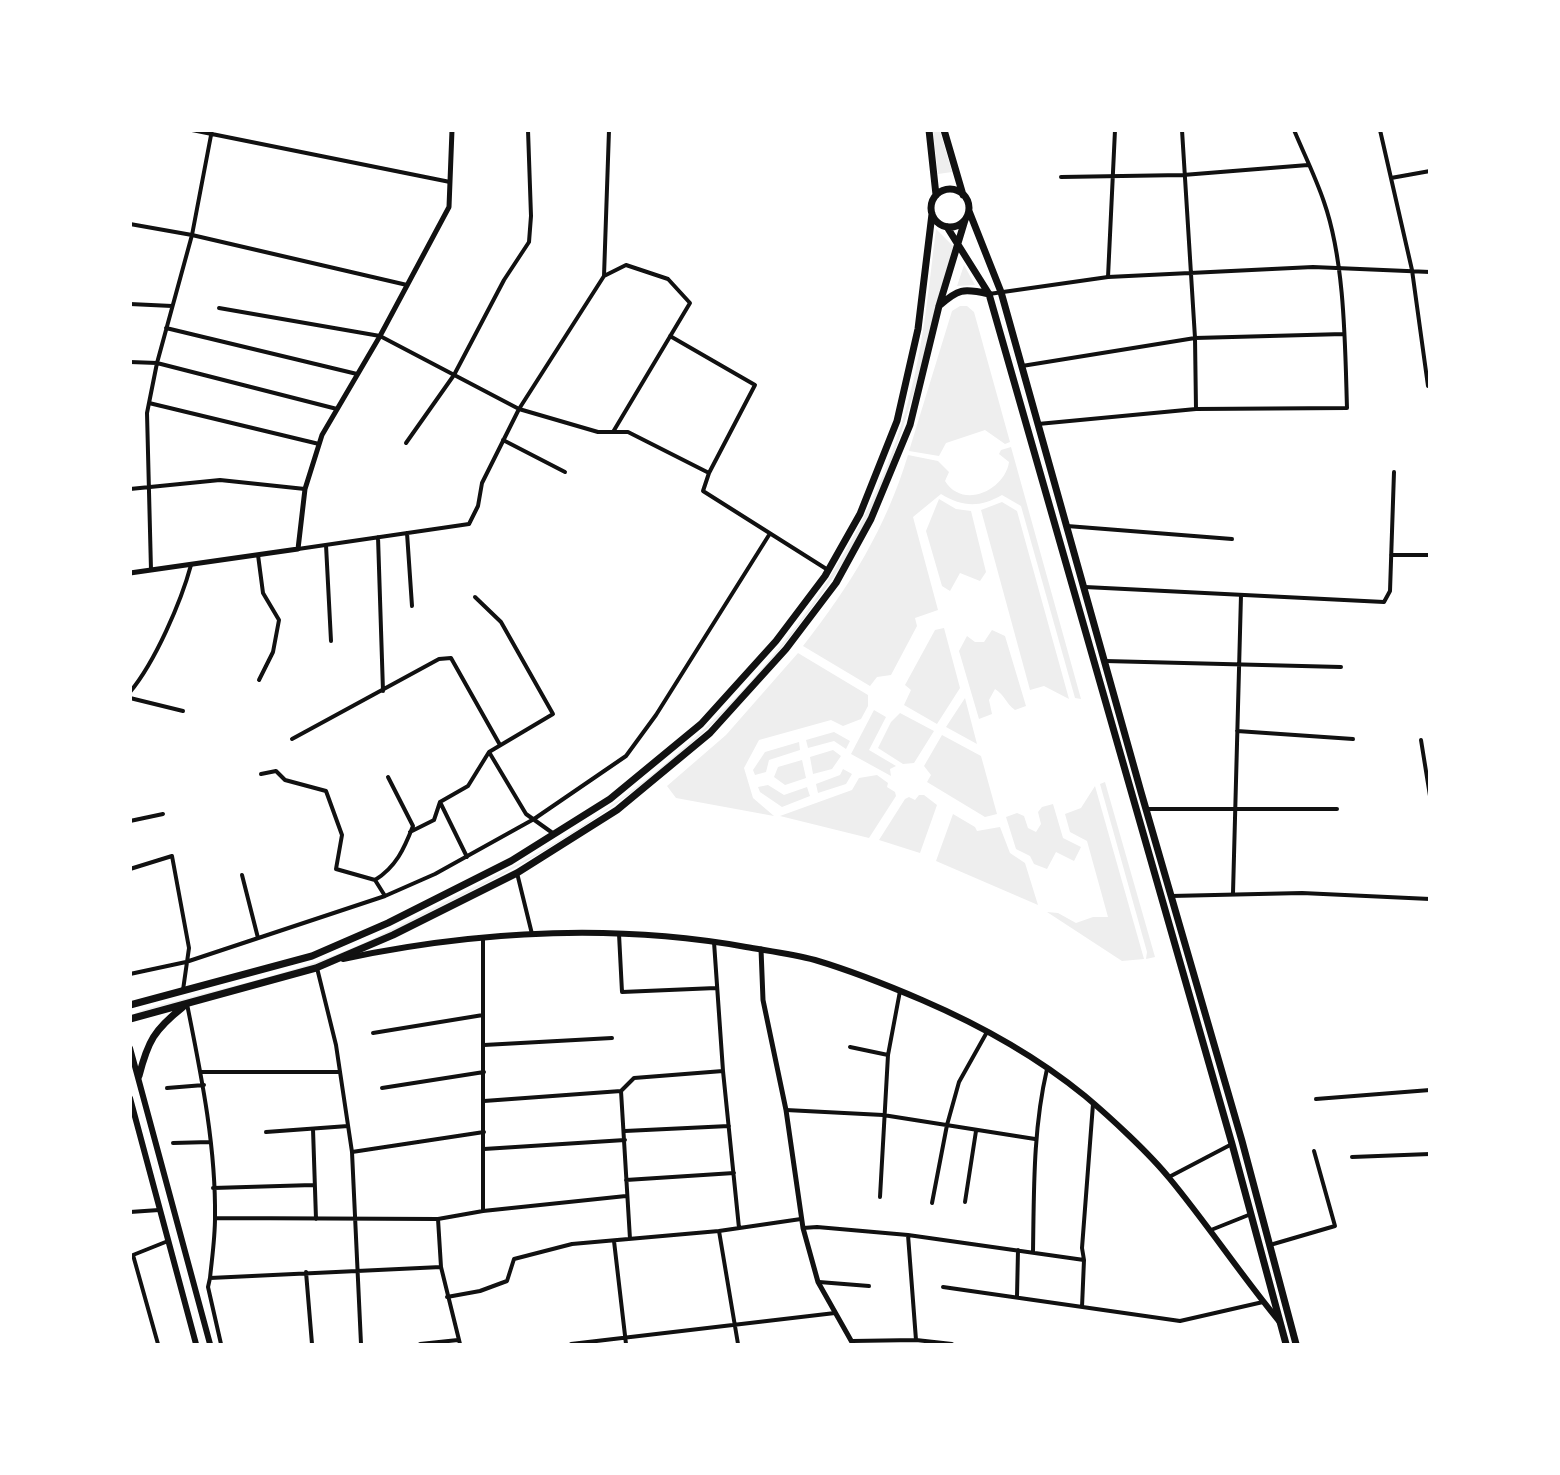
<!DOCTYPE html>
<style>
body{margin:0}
#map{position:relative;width:1560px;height:1475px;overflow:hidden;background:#fff;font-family:"DejaVu Sans",sans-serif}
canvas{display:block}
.frame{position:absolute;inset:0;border:132px solid #fff;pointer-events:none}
</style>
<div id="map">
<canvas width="1560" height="1475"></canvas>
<div class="frame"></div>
</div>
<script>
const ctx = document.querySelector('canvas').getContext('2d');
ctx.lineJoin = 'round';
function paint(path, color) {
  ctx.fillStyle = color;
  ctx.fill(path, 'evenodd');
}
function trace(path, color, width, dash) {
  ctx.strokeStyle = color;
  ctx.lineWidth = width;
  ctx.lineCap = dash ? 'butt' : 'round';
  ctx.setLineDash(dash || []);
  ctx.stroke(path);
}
paint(new Path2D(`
 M933,131H940L952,172L938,174Z
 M936,229L953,246C926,345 905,448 857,539C839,571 818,600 796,629C696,761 579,839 432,911C400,927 368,946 334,958C268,982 198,997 131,1016C145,1007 170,1003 188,998C238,984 292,973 340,953C376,939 410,920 444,902C497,876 549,849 598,815C742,716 864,569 909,398C924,343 929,285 936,229Z
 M964,265L975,285L957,286Z
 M960,306H967L974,312L1010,442L1005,444L985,430L946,443L939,456L909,451L952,311Z
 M1011,447L1081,699L1075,698L1021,506L1002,495C979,508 963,507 941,494L913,517L938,610L915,618L917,626L891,675L877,677L870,686L803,646C850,586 886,528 908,455L938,461L949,472L945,481C963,510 1005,490 1009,462L999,454L1001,450Z
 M939,499L956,509L971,511L986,572L980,581L960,573L950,591L942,586L926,531Z
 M1002,502L1017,511L1069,699L1044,686L1030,690L981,510Z
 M944,628L960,688L937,724L904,705L911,690L905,685L935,630Z
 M992,630L1005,636L1026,706L1015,710C1006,704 1005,695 995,689L989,700L992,714L979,719L959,651L967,636L975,642H984Z
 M798,653L868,695V706L861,719L843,726L831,720L759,740L744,768L753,798L774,816L676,798L667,786L726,735Z
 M965,698L977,744L946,727Z
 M874,710L886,717L869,750L896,766L890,769L891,776L851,754Z
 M900,713L934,731L914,763L903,764L878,748L891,722Z
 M834,732L850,741L846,749L834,741L808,748L806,740Z
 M942,735L981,756L997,814L985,817L927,782L931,775L924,766Z
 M799,742L800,750L769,760L766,772L755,775L753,770L765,752Z
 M833,750L841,756L832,769L813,774L810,757Z
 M802,760L806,778L785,785L774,777L778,767Z
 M843,769L852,774L846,784L818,793L816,784L840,775Z
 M877,775L888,783L887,787L895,792L896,796L869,838L780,816L852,790L859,778Z
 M1105,782L1155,957L1146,959L1147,952L1100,784Z
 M768,785L784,795L807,787L810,796L782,807L760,792L758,787Z
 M1095,786L1144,959L1122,961L1047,912L1058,913L1076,923L1093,917H1108L1087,841L1070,832L1065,814L1081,808Z
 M919,795H924L937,805L920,853L879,840L905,799L909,797L915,800Z
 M1053,804L1063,838L1081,847L1074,861L1056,852L1047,869L1034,864L1030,856L1016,849L1006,817L1017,813L1024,816L1028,828L1036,832L1041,824L1038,812L1042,807Z
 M953,814L975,827L977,831L1000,827L1010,853L1025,863L1038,905L936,861Z`), '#eee');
trace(new Path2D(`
 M192,130L450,182
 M609,130L604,276L519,409L598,432H628L709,473
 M1182,130L1195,338L1196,409
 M1380,130L1412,270L1428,386
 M1061,177L1183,175L1308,165
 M1391,178L1430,171
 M130,224L192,235L407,285
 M604,276L626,265L668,279L690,303L613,432
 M1108,277L1115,130
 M989,294L1108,277L1313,267L1430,272
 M130,304L172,306
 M219,308L380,336L519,409L482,483L478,506L469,524L298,549
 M166,328L357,374
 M670,336L755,385L709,473L703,491L828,570
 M130,362L157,363L337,409
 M1022,366L1195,338L1344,334
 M149,403L319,444
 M1038,424L1196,409L1347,408C1345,345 1345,262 1324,202C1316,178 1304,154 1294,130
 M503,440L565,472
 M406,443L454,375L504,280L529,242L531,216L528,130
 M130,489L220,480L305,489
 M1067,526L1232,539
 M407,533L412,606
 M378,537L383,691
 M326,545L331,641
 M258,555L263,593L279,620L273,652L259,680
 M1391,555H1430
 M151,570L147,413L157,363L192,235L212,130
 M1085,587L1384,602L1390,591L1394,472
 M475,597L501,622L553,714L489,752L526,814L554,834
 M1105,661L1341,667
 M130,692C155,662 181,602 191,565
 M130,698L183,711
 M1237,731L1353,739
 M292,739L439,659L451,658L500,745
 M1421,740L1430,796
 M261,774L276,771L285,780L326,791L342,835L336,869L375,880
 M440,802L468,786L489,752
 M1146,809H1337
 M130,821L163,814
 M410,832L434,820L440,802L467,857
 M130,869L172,856L189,948L183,990
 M517,873L532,934
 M242,875L258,938
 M1233,893L1241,595
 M385,896L375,880C396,867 404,849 413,826L388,777
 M1171,896L1302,893L1430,899
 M619,934L622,992L716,988
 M483,938V1211
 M714,942L723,1071L739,1228
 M317,968L336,1045L352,1152L361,1344
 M130,974L186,962L385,896L435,874L534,819L626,756L656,715L769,535
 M187,1004C201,1074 216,1146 215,1218C215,1238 212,1258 210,1278L441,1267
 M373,1033L483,1015
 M484,1045L612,1038
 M850,1047L888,1055
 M201,1072H339
 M167,1088L204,1085
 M382,1088L484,1072
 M1316,1099L1430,1090
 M484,1101L621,1091
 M786,1110L883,1115L1035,1139
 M313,1129L316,1219
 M625,1131L729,1126
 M266,1132L348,1126
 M173,1143L210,1142
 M484,1149L625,1140
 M352,1152L484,1132
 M1352,1157L1430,1154
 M1169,1177L1232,1144
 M626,1180L734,1173
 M213,1188L313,1185
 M880,1197L888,1055L900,991
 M965,1202L976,1131
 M932,1203L947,1125L959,1082L987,1032
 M130,1212L159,1210
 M215,1218L438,1219L483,1211L626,1196
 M438,1219L441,1267L460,1344
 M803,1228L817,1227L908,1235L1084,1260
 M1211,1230L1251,1214
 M719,1231L738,1344
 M908,1235L916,1340
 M630,1239L621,1091L634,1078L723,1071
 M614,1241L626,1344
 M1270,1245L1335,1226L1314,1151
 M1033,1252C1034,1190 1033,1129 1047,1069
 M306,1272L312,1344
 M210,1278L208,1287L221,1344
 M819,1282L869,1286
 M943,1287L1180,1321L1263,1302
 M1017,1296L1018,1250
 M447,1297L480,1291L507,1281L514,1259L572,1244L719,1231L801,1219
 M1082,1307L1084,1260L1082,1248L1093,1104
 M852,1341L916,1340L952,1344
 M158,1344L133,1255L168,1241
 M420,1344L458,1340
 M571,1344L835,1313`), '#111', 4);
trace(new Path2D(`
 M130,573L298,549L305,489L322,435L380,336L449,207L452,130
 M761,949L763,1000L786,1110L803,1228L818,1282L853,1344`), '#111', 5);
trace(new Path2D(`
 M343,959C476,931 611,923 746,947C769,951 793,954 815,960C852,971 887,985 922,1000C980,1025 1036,1056 1085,1096C1110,1117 1150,1154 1170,1179C1208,1225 1241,1275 1279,1321
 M130,1048L210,1344
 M130,1098L196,1344`), '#111', 6);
trace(new Path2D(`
 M929,130L936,195
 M944,130L963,195
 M931 208a19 19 0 1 1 38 0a19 19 0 1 1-38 0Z
 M969,211L1001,292L1141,792L1242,1141L1296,1344
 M947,227L989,294L1232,1144L1286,1344
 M939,306C958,289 963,288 989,294
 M130,1005L312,956L388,923L511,861L610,799L701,724L776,641L825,576L860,514L897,421L918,329L932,214
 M130,1019L316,968L393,935L517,873L617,810L710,733L786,649L836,583L871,519L910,425L939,306L965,220
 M139,1076C148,1041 154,1030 183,1007`), '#111', 7);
</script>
